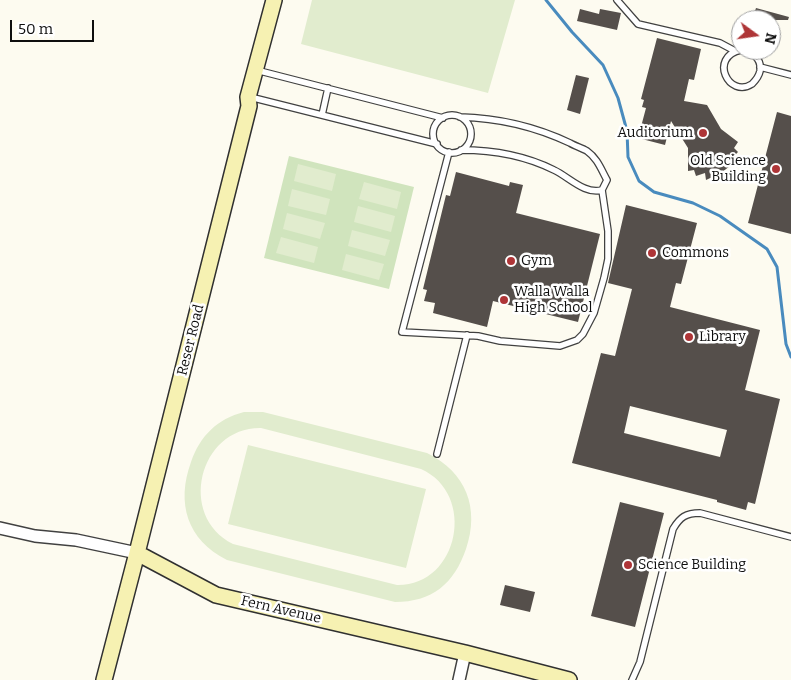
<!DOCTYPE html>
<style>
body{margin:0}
#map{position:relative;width:791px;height:680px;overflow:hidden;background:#fdfbf0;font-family:Bitter,serif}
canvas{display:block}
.north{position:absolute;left:731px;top:10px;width:50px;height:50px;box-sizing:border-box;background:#fff;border:1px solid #9f9f9f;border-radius:50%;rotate:104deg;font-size:14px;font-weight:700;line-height:20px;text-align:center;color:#0e0e0e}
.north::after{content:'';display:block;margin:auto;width:18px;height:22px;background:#ae3537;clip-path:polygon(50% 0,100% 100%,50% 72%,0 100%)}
.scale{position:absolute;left:10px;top:20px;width:84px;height:22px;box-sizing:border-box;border:2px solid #0e0e0e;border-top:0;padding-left:6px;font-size:15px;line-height:18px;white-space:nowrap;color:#0e0e0e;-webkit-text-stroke:4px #fff;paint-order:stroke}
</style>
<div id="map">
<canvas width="791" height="680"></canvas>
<div class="north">N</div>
<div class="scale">50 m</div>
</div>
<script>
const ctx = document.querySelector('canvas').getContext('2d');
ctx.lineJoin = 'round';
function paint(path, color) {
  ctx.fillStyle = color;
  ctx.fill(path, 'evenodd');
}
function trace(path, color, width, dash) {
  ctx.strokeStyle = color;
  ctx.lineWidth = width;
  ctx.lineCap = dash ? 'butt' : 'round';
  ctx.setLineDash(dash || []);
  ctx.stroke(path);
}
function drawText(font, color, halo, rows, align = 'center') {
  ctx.font = font + ' Bitter,serif';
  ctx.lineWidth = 5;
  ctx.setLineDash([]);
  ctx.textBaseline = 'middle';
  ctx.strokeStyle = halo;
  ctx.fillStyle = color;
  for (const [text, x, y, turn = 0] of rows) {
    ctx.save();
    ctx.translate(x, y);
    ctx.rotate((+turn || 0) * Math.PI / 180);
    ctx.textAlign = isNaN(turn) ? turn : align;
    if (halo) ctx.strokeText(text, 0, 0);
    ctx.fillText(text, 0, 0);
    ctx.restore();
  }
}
paint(new Path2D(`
 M289,156L414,187L389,289L264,258Z`), '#d0e4bd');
paint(new Path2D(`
 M312,0H515L488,93L301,44Z
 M298,164L336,174L332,191L294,181Z
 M364,182L401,192L397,209L359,199Z
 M292,189L330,199L326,215L288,206Z
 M358,206L395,216L391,232L354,222Z
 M287,213L325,223L320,239L283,229Z
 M352,230L390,240L385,256L348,246Z
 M281,237L318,247L314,263L276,253Z
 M346,254L384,264L379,280L342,270Z
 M244,412H263L427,453C466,472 480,508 466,549C454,584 432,602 395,602L227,560C187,540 176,503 191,462C200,436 217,419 244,412ZM261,428L421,469C477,494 459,586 397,585L233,544C177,516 199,427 261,428Z
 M248,445L426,489L406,568L228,524Z`), '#e1ecce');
trace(new Path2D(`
 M546,0L572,32L603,65L618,98L627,131L628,157L639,181L654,192L693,203L720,216L767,249L777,267L786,344L791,357`), '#498bbe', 3);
paint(new Path2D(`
 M756,8L789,17L788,20H752Z
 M580,9L599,14L600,9L621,13L617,30L577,21Z
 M657,38L701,49L694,80L689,79L684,101L707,105L721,129L738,142L734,148L738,152L732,158L735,162L721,173L706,180L705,173L696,176L694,170L688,171V148L671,121L665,145L638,138L646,108L642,107L644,100L641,99Z
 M576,75L589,78L580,114L567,110Z
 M777,112L791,116V234L748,223Z
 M456,172L509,186L510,182L523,185L516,213L600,234L578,322L493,301L487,327L433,313L435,303L424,301L427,290L423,289L446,195L450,196Z
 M626,205L697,223L681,284L676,283L670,307L760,330L745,390L780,399L755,504L748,502L746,510L717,502V500L572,463L601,353L615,356L632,289L608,283ZM630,406L727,430L720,457L624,433Z
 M620,502L664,513L635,627L591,616Z
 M505,585L535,592L530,612L500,605Z`), '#554f4b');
const lane = new Path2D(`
 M617,0L638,24L720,43L735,51
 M741,50C708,57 729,99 752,84C756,80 759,76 760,71C762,59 752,51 742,50
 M760,67L791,75
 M256,70L443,118
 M250,97L437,144
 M322,115L328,88
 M433 134a19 19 0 1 1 38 0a19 19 0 1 1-38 0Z
 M460,117C500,118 534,126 570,143C575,146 582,148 587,151C597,158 601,169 607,180L602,190C585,195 569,177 554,170C524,155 494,150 461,150
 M449,152L402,332L478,336L500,341L560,346L577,340L583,334L594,313L604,278L608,259V231L602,190
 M437,454L467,335
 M632,680L640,662L673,529C680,517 686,513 700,513L791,537`);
const street = new Path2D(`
 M0,528L35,536L76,540L137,553
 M459,680L465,653`);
const secondary = new Path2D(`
 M137,553L216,595L465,653L569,680
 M104,680L137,553L249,106L248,97L274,0`);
trace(lane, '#414141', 8);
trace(street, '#414141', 14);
trace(secondary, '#303030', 18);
trace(lane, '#fff', 5.5);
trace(street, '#fff', 11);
trace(secondary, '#f6f1b2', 15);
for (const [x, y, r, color] of [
 [703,133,5,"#ae3537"],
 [776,169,5,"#ae3537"],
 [652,253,5,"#ae3537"],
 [511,261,5,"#ae3537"],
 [504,300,5,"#ae3537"],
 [689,337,5,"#ae3537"],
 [628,565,5,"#ae3537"]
]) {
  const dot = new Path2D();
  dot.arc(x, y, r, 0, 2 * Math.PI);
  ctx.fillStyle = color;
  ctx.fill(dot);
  trace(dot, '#fff', 2);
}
drawText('14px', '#0e0e0e', '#fff', [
 ["Auditorium",693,133,"right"],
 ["Old Science",766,161,"right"],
 ["Building",766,177,"right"],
 ["Commons",662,253],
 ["Gym",521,261],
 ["Walla Walla",514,292],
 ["High School",514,308],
 ["Library",699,337],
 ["Science Building",638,565]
], 'left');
drawText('14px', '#0e0e0e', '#fff', [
 ["Reser Road",191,340,-76],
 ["Fern Avenue",281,610,13]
]);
</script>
